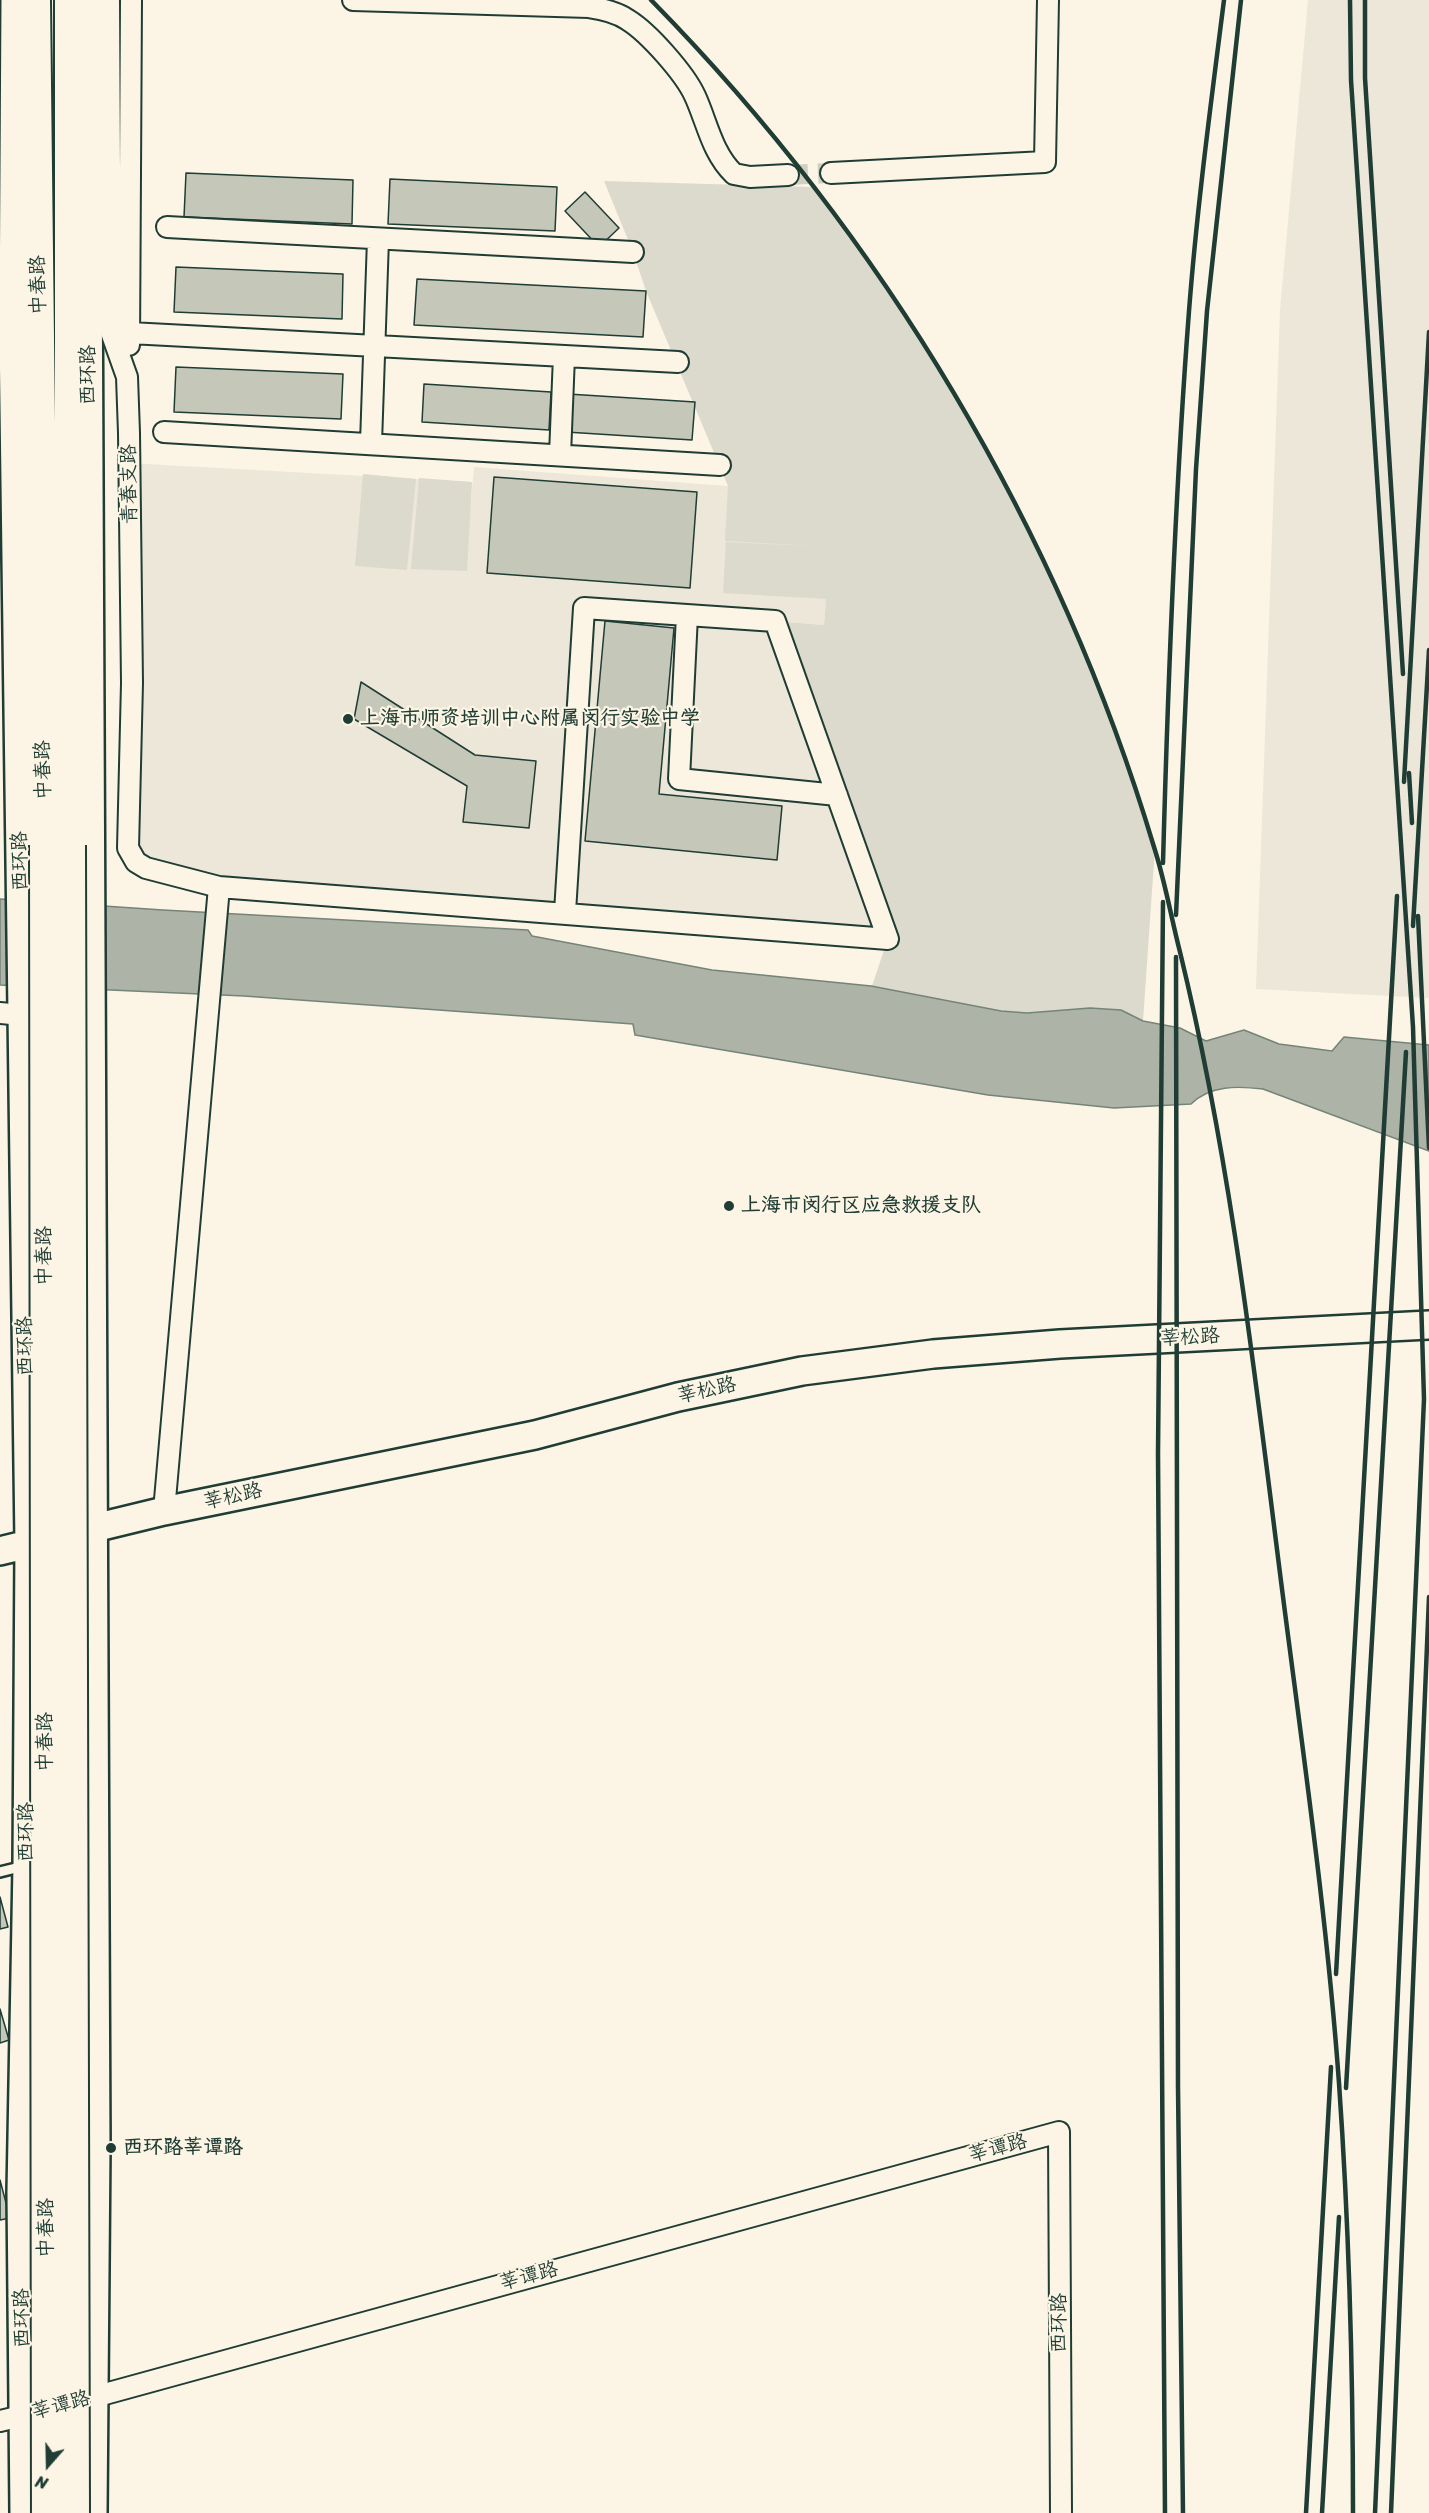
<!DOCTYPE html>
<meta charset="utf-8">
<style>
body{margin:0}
#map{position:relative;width:1429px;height:2513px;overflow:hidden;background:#fcf5e5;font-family:Sriracha,sans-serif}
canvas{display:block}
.north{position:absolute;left:18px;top:2435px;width:60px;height:60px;-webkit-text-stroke:4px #fcf5e5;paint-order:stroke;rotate:200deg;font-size:16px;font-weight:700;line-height:24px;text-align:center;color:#1f3d34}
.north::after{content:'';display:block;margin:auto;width:21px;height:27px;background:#1f3d34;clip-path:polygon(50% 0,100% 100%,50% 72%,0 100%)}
</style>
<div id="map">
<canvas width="1429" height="2513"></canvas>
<div class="north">N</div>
</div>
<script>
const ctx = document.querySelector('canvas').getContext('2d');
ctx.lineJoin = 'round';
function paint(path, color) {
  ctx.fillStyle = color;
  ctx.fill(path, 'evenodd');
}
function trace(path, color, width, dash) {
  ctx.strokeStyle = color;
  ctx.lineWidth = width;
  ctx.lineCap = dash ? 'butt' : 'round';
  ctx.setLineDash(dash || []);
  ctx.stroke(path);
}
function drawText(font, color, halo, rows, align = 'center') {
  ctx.font = font + ' Sriracha,"LXGW WenKai TC",sans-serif';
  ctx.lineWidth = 4.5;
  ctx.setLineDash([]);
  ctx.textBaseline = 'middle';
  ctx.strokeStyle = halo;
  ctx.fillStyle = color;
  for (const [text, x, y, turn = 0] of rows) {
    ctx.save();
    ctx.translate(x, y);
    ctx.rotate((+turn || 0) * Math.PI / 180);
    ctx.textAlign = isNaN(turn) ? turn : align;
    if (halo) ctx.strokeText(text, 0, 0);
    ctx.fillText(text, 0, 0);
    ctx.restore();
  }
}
paint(new Path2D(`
 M1308,0H1429V998L1256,989L1280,310Z
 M129,463L472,482L470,513L474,467L834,494L824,625L776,621L888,939L157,873L127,837Z`), '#ece7d8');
paint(new Path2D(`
 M604,181L813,187L880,277L964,406L1035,540L1095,676L1155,848L1143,1021L1121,1010L1090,1008L1027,1013L1001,1011L872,986L888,938L775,621L824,625L826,599L723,593L726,542L830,547L725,541L728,486L646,291L633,252Z
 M363,474L416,479L407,570L355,566Z
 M419,478L472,482L467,571L411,569Z`), '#dcdacc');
const water = new Path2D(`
 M0,899L163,910L528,930L532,936L712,970L871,986L1001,1011L1027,1013L1090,1008L1121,1010L1143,1021L1180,1028L1206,1041L1244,1030L1279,1044L1332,1051L1344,1037L1429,1045V1151L1263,1089C1238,1086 1210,1085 1191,1104L1114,1108L988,1095L635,1035L633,1024L244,996L0,985Z`);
paint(water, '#aeb3a7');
trace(water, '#758479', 1.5);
const building = new Path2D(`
 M186,173L353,180L352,224L184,217Z
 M390,179L557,187L555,231L388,224Z
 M585,192L619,228L599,247L565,211Z
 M176,267L343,274L342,319L174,312Z
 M417,279L646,291L643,337L414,325Z
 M176,367L343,374L341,419L174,412Z
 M424,384L551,392L549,430L422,422Z
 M568,394L695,402L692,440L566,432Z
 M494,477L697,492L690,588L487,573Z
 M605,621L674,628L659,794L782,806L777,860L585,841Z
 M361,682L475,755L536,761L529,828L463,822L467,786L354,719Z
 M0,1897L8,1927L0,1929Z
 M0,2009L9,2040L0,2043Z
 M0,2180L10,2218L0,2220Z`);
paint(building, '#c5c7b9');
trace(building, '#1f3d34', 1.5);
trace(new Path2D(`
 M788,175L831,173`), '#d0d0c2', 20, [20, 10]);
const lane = new Path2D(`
 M0,1872L24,1866`);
const street = new Path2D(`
 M109,0L111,332L127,377L129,433L132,683L128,848L136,862L146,868L219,887L164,1511
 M353,0L589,7C603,9 617,12 628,20C649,33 685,74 695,96C707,122 712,153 734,174L750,177L788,175
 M831,173L1045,162L1048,0
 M167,227L633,252
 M111,332L678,362
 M129,345L131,0
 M164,432L720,465
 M371,443L378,239
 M560,455L564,356
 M687,615L679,779L837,795
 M219,887L888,939L775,621L584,608L565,912
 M0,1013L22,1015
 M83,2400L1059,2132L1061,2513
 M0,2421L34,2413`);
const secondary = new Path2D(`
 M15,0L13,331L29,1544L27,1865L21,2192L24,2513
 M87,0L96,2145L93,2513
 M0,1551L164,1511L535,1435L678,1397L802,1371L933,1354L1060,1344L1429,1325`);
const primary = new Path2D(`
 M35,0L45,845
 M70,0V845`);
trace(lane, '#1f3d34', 14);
trace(street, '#1f3d34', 24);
trace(secondary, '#1f3d34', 32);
trace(primary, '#1f3d34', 34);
trace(lane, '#fcf5e5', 9);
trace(street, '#fcf5e5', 20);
trace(secondary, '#fcf5e5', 27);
trace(primary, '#fcf5e5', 30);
trace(new Path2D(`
 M651,0C883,236 1059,530 1154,847C1165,881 1171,917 1180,952C1231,1161 1255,1376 1282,1589C1303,1753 1327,1918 1339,2083C1349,2226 1353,2370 1353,2513
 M1350,0L1351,80L1413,1027L1424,1399L1375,2513
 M1365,0V78L1403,674
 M1409,773L1412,823
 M1404,782L1429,332
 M1163,863C1168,679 1175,494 1189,311C1197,207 1211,103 1224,0
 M1163,902L1158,1453L1165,2513
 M1176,915L1196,469L1207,311L1241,0
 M1418,916L1429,1148
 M1413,926L1429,650
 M1176,957L1178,2087L1183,2513
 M1336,1974L1397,896
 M1346,2088L1406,1052
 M1306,2513L1331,2067
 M1322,2513L1339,2217
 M1391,2513L1429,1597`), '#1f3d34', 4.5);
const primaryBridge = new Path2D(`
 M45,845L47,2513
 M70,845L74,2513`);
trace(primaryBridge, '#1f3d34', 34, []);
trace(primaryBridge, '#fcf5e5', 30);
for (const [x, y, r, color] of [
 [348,719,6,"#1f3d34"],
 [729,1206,6,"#1f3d34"],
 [111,2148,6,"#1f3d34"]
]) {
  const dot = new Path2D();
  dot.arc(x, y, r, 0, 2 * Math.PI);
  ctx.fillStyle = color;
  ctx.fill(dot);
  trace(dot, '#fcf5e5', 2);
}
drawText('20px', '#1f3d34', '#fcf5e5', [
 ["中春路",39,285,-91],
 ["西环路",89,375,-90],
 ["青春支路",130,484,-91],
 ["中春路",44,770,-91],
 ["西环路",21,861,-91],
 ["中春路",45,1256,-90],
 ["莘松路",1190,1338,-3],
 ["西环路",26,1346,-91],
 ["莘松路",707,1391,-12],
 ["莘松路",233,1497,-12],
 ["中春路",46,1742,-90],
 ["西环路",27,1832,-90],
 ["莘谭路",998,2149,-15],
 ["中春路",47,2228,-90],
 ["莘谭路",529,2277,-15],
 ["西环路",23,2318,-91],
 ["西环路",1060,2323,-90],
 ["莘谭路",61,2406,-15]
]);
drawText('bold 20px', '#1f3d34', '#fcf5e5', [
 ["上海市师资培训中心附属闵行实验中学",360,719],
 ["上海市闵行区应急救援支队",741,1206],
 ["西环路莘谭路",123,2148]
], 'left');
</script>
